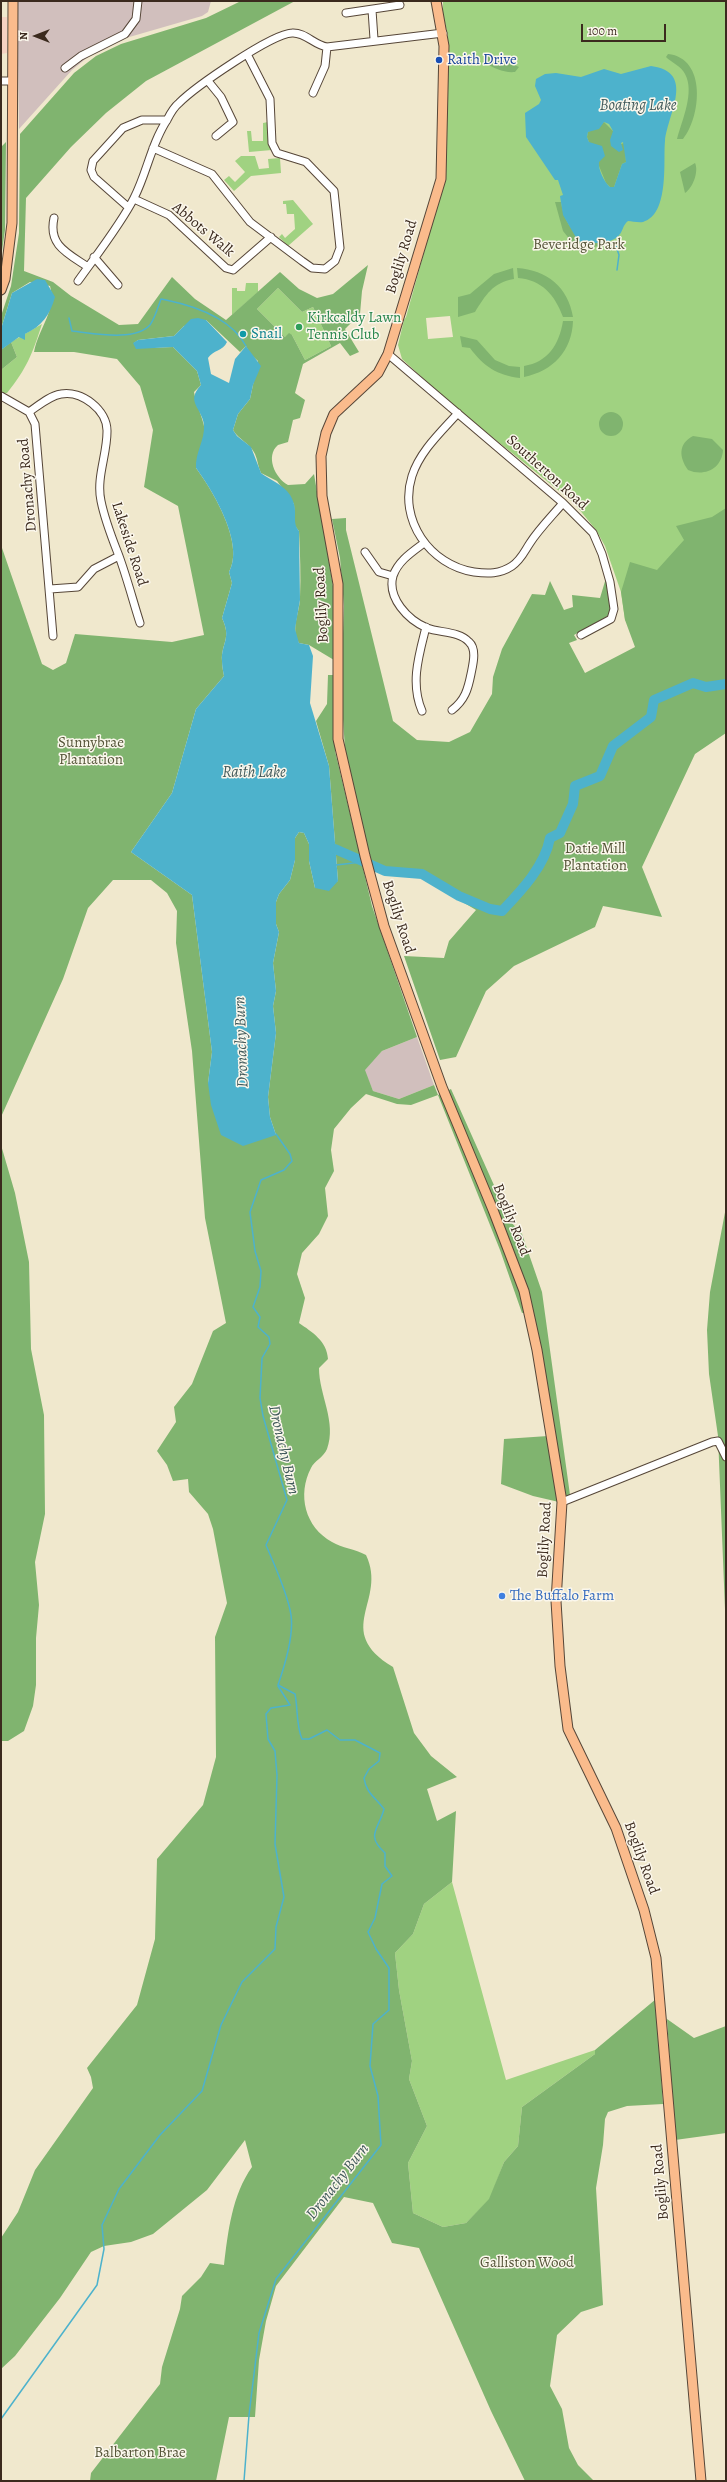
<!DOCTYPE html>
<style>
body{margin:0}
#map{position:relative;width:727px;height:2482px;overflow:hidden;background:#f0e8cd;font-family:Alegreya,serif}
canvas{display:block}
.frame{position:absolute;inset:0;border:2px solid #3b2a1e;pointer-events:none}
.north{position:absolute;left:16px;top:16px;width:40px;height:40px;-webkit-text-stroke:3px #fbf7ec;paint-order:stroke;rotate:270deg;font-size:11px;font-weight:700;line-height:16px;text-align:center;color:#3b2a1e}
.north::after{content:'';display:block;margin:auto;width:14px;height:18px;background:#3b2a1e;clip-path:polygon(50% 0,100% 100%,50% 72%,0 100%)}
.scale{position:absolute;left:581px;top:24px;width:85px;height:18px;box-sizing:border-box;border:2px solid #3b2a1e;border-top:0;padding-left:5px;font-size:12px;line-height:14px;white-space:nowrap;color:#3b2a1e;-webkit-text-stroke:3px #fbf7ec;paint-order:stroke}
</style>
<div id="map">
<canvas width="727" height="2482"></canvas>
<div class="frame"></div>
<div class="north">N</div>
<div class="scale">100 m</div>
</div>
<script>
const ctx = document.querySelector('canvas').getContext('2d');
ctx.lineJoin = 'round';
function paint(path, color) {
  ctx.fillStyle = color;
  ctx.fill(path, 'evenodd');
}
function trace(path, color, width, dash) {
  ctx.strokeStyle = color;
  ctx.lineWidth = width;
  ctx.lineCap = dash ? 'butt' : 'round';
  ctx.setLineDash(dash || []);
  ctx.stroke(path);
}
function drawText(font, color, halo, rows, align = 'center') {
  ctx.font = font + ' Alegreya,serif';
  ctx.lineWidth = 3;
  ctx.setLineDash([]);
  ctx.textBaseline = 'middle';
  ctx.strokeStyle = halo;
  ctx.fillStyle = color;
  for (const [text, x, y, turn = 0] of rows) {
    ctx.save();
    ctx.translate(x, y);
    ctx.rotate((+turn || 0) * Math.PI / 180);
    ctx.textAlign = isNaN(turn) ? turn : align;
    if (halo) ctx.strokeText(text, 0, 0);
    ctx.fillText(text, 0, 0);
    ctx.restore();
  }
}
paint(new Path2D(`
 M1,17H7V53L1,54Z`), '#f5d2c2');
paint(new Path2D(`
 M17,1H211L208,12L202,16L119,40L94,52L72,70L19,129Z
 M417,1037L434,1085L399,1099L373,1091L364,1070L382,1051Z`), '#d1bfbd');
paint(new Path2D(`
 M443,1H726V657L683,659L625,620L621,592L605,546L596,530L574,503L450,403L402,359L398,345L404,320L406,317L444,181L448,36L443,14ZM450,316L453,337L428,339L426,318Z
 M268,122L272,150L249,152L247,131H251L252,141H263V123Z
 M241,156H255L259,169L269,168L268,159L280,158L281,173L251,176L234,191L224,180L229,176L235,182L245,172L235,161Z
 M293,200L313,224L288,246L279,237L282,234L285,238L295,229L294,214H287L286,204H283V201Z
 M246,283H258V292L232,315V288H237V291H245Z
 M278,288L302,312L313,307L331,346L305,360L292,335L285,337L257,309Z
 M42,324C32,355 27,368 7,393H1V370L17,357L11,342Z
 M452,1882L506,2080L595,2050V2054L522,2107L518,2146L504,2162L490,2199L466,2223L443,2227L413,2213L408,2163L427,2126L409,2079L412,2061L399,1990L395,1953L413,1934L424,1904Z`), '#a0d281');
paint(new Path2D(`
 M241,1H295L146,81L106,113L71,147L26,198L24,271L53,282L71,296L119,325L138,324L172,277L195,299L226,320L280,272L299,289L317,298L333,294L368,265L362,291L360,314L345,329L359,352L350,356L340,343L303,364L295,393L305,400L300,418L293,420L288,442L278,445C265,456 275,478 288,485L305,484L314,474L334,592V660L309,645L299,643C290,628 300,613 300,597C301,576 300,553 299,531L295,526L294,504L277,481L261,473C258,467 258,461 255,454C250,443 239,440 233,430L238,414L250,399L258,361L250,354L246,346L240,352L206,320L184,326L174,336L138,340L134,343L150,348L173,347L197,371L201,385L194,392C196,403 200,411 203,422C208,437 198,453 196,468C213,491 245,544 229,572L232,583L222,618C232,639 221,643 222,661C222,666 223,671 224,676L196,709L172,793L131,852L192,895L212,1052L208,1083L276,1135L270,1117L268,1097L276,1033L273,1006L276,991L273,963L279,932L276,924V902L279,894L290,880L295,860V838L299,832L304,833L309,844V861L315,888L338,881L329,766L316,721L327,704L328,675H335V751L372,906L417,1037L382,1051L365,1070L373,1091L399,1099L434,1085L438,1095L451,1089L510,1221L522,1234L542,1292L570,1495L565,1496L532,1311L522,1313L500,1250L438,1095L411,1105L397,1104L366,1094L351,1108L334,1129L331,1150L334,1171L325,1188L328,1216L319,1234L302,1253L297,1274L305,1298L299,1323C312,1332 327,1341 328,1359L319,1368C319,1395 337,1422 327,1449C324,1457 314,1461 311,1468C297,1495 305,1527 332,1542C342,1548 355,1549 366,1555C388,1601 332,1630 393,1667L414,1733L431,1756L457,1777L427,1789L437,1821L456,1811L452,1882L424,1904L413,1934L395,1953L399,1990L412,2061L409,2079L427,2126L408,2163L413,2213L443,2227L466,2223L489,2199L504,2162L518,2146L522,2107L595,2054V2050L656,1999L663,2104L627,2106L608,2112L605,2119L603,2145L596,2188L603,2305L581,2312L557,2335L550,2386L562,2409L569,2448L578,2465L594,2481H525L491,2411L419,2248L392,2243L373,2203L344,2197L276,2286L266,2321L259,2360L255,2417H229L216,2481H90L91,2473L160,2384L162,2367L180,2309L182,2296L201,2277L210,2263L224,2265C228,2232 232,2195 252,2167L245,2140L207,2190L153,2234L131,2242L104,2246L91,2252L60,2298L15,2356L1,2369V2238L18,2212L35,2170L93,2088L91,2077L87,2068L137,2005L155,1939L157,1859L203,1805L216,1757L215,1637L227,1603L213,1529L208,1514L189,1492L188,1479L173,1481L167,1465L157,1451L176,1422L174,1407L192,1384L213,1331L226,1323L205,1218L192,1051L176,943L177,911L167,893L151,880H113L88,908L63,979L1,1117V528L2,548L42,664L53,670L66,663L75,634L172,642L204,635L178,506L144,487L153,430L140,386L117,359L74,352H34C39,327 57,310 50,286L30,282L12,293L1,329V316L11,286L19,233L20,134L74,73L96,56L121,44L206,18ZM278,288L302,312L313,307L331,346L305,360L292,335L289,333L285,337L257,309Z
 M484,52L519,67L515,72C503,73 495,68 484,63Z
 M668,54C707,58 701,117 683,139H677C682,120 695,92 685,74C682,67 671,62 666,57Z
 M604,122L613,131V136L621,144L624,143L625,146L626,162L622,164L614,187H610L606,183L587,137L588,132Z
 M6,142L5,230L1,258V147Z
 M695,163C699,171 693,188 685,193L680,172Z
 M555,202H561C564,221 571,230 585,243L609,242L580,252L563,231Z
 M513,268L514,279C492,283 486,295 475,312L458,317V297L470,294L494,274Z
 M517,268C547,270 568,287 573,317H563C555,295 542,280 518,278Z
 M563,321H573C572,351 553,371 524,377V366C548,362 559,345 563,321Z
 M460,336L477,340L495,360L509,366L520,367V378C497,375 484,367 470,348L462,347Z
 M11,342L17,357L1,370V350Z
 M599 424a12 12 0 1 1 24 0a12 12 0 1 1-24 0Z
 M693,436L712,439L723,450C722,469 704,477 688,470C679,457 678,444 693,436Z
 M726,508V733L695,754L642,867L662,917L603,906L595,927L514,966L486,991L456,1057L440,1060L404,956L444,958L449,941L476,910L426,880L416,869H386L370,863L346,764L341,689L344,606L340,558L332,519L346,518V530L393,721L417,740L449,742L470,732L492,694L493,677L502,649L532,594L545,595L550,581L564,610L573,607L572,595L600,598L606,578L611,607L608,616L574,635L577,640L569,643L585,673L635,647L625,620L621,592L630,562L657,570L684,540L676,526L712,517Z
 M1,1145L15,1193L29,1262L31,1349L44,1415L45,1514L35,1562L39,1605L36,1638V1685L33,1706L24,1731L8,1741H1Z
 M726,1207V1634L718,1436L709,1374L707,1330L710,1292Z
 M548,1436L559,1502L533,1496L501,1484L504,1439Z
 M667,2019L694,2038L726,2026V2133L675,2140Z`), '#80b46f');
paint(new Path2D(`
 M651,66C696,72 668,113 665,141C663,160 670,214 643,222C638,223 632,221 628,221C623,225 623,230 620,234C613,245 589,244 578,241L563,215L560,196L563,195L558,180H555L526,137L525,113L539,104L541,100L535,86L536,79L545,74L556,73L581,77L604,69L621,74ZM604,122L609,124L613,131L610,140L611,146L619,152L623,150L621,143L623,142L626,162L622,164L614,187H610C604,182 598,169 599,162L605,156L602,146L589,142L587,137L588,132L599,129Z
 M37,279L45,280L55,297C50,315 42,326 25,334V340L19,337L1,350V329L12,293Z
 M198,318L206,320L227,342C223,351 213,350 208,358L211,374L229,383L235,359L246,346L261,366L253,385L250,399L238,414L233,430L237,436L251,447L261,473C273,482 290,487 294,504C297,515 292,523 299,531L300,600L295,629L299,643L309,645L313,656L310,703L329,766L338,881L329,891L315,888L309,861V844L304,833L299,832L295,838V860L290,880L279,894L276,902V924L279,932L273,963L276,991L273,1006L276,1033L268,1097L270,1117L276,1135L243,1146L221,1135L211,1105L208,1083L212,1052L192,895L131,852L172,793L196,709L224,676C223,671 222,666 222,661C221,643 232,639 222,618L232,583L229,572C245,544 213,491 196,468C195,453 205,440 204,425C202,408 185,402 201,385L197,371L173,347L136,349L133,343L138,340L174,336L191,319Z`), '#4db2cc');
trace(new Path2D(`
 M616,246L619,255L617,270
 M69,318L72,331C93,333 134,342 150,325C155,318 158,307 161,299L166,300C195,306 231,318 246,346
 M336,865L362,862
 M276,1134L290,1154L292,1161L284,1170L261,1180L250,1212L255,1251L261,1271L260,1287L253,1307L260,1317L258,1327L269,1337L270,1344L262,1358L260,1398L263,1416L287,1500L266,1545C274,1564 288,1594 291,1615C294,1636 285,1665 278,1685
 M1,2419L97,2285L104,2249L102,2225L119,2189L160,2135L202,2091L221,2025L242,1982L275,1949L276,1927L284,1897L275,1844L277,1775L275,1751L268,1739L266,1714L271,1708L290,1705L278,1686
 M244,2481L249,2415L259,2333L276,2279L381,2145L378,2096L370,2066L373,2024L389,2010V1968L376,1949L368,1932L375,1918L382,1884L392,1876L385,1866V1853C365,1835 379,1829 384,1809C375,1797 366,1793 364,1778L369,1769L379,1761L380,1753L355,1740H340L327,1730L309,1739H302C296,1725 298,1709 295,1694L278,1685`), '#4db2cc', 1.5);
trace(new Path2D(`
 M335,849L385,871L422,874L459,896L490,909L502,911C521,891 545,866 550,838L560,833L573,804L575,786L600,776L613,746L651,717L654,700L693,683L706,687L726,684`), '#4db2cc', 10);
const minor = new Path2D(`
 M372,10L374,39
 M346,13L400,5
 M65,68L81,56L125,34L136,19L138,1
 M1,81H13
 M208,81L221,97L233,122L216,136
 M313,93L325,66L327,47
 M153,148L212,174L250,222L302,261L312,268L325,269L335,261L340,248L334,191L306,162L277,153L272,143L270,99L247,54
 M134,199L169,215L226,268L233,270L271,237
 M128,207L94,177L91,170L93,161L123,128L142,120H167
 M54,218C48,245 67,253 88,267
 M94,257L118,285
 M78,281C95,257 121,224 134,198C147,173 151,144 167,120C170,114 174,107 179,103C195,87 271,34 292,33C305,32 314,45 327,47L443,33
 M388,354L563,503L593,533L602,554L610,582L614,609L611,619L581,635
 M1,396L29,412L35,424L53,636
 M29,412C38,406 49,396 61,394C81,390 108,410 107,432C107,455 96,478 101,501C105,521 112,538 119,556C127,578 133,601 140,623
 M458,413C441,432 420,451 412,476C398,520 430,565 474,572C488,574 500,574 512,566C521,560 524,552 530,543C539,529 552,516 563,503
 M424,543C412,552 398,561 393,576C387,598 408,620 427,628C440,633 459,631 469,642C477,649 473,664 471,674C468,689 465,700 452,710
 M365,552L379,572L393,576
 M50,589L78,587L94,569L119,556
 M422,711C410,683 419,655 426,627
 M562,1502L712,1442L718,1441L726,1457`);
const major = new Path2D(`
 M436,1L444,46L441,179L388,354L378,373L334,414L326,433L321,456L322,496L338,584V739L365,856L384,926L442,1087L493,1210L524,1291L537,1350L562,1502L556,1601L560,1666L568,1729L616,1828L644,1910L656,1958L701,2481
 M1,290L5,279L12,223L13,1`);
trace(minor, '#564638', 9);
trace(major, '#564638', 11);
trace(minor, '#fff', 7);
trace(major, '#fabb8c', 9);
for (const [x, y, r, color] of [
 [439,60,4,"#1a4fb4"],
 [299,327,4,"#2e9e5b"],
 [243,334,4,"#0f9aa8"],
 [502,1596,4,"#3f7fe0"]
]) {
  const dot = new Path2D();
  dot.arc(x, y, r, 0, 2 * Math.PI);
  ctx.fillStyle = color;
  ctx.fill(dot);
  trace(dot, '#fbf7ec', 1.5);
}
drawText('15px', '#164399', '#fbf7ec', [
 ["Raith Drive",447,60]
], 'left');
drawText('15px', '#3b2a1e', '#fbf7ec', [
 ["Abbots Walk",203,230,40],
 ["Boglily Road",402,257,-73],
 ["Southerton Road",547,473,42],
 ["Dronachy Road",28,485,-95],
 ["Lakeside Road",129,544,72],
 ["Boglily Road",322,605,-93],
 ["Boglily Road",398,917,72],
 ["Boglily Road",511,1220,68],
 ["Boglily Road",545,1540,-87],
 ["Boglily Road",641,1858,70],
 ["Boglily Road",661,2182,-95]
]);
drawText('15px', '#545437', '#fbf7ec', [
 ["Beveridge Park",579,245],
 ["Sunnybrae",91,743],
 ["Plantation",91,760],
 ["Datie Mill",595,849],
 ["Plantation",595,866],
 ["Galliston Wood",527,2263],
 ["Balbarton Brae",140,2453]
]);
drawText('15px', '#27864d', '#fbf7ec', [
 ["Kirkcaldy Lawn",307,318],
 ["Tennis Club",307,335]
], 'left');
drawText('15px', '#0d838f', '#fbf7ec', [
 ["Snail",251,334]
], 'left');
drawText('15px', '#366cbe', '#fbf7ec', [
 ["The Buffalo Farm",510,1596]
], 'left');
drawText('italic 16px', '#415a5b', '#fbf7ec', [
 ["Boating Lake",638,106],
 ["Raith Lake",254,773],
 ["Dronachy Burn",242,1042,-92],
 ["Dronachy Burn",283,1450,77],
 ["Dronachy Burn",338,2182,-52]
]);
</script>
